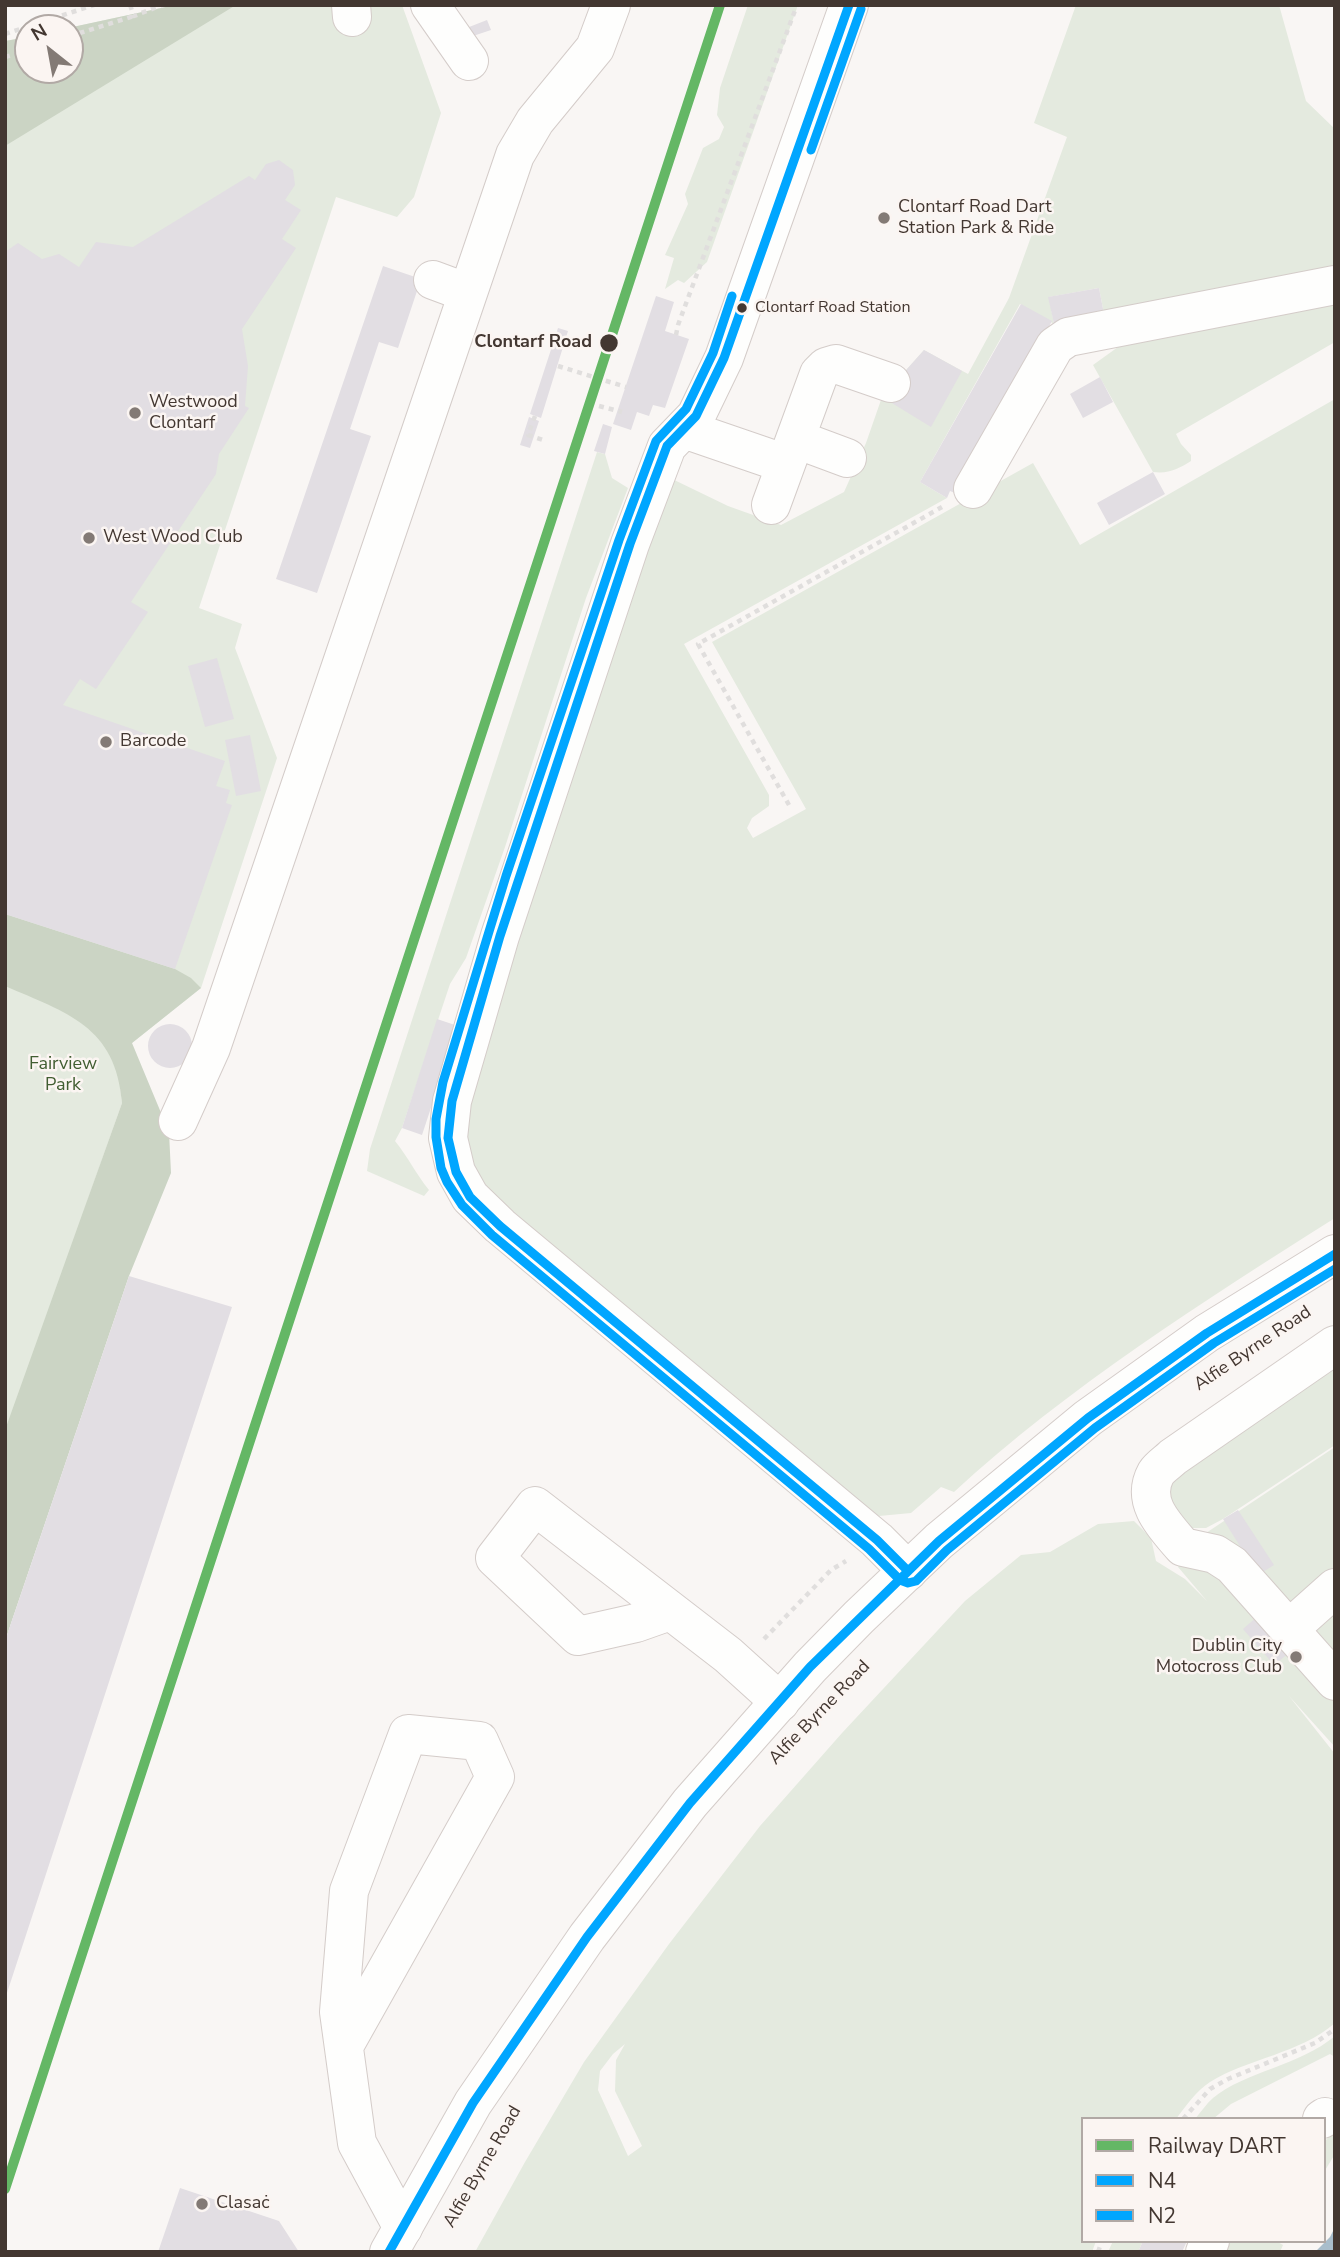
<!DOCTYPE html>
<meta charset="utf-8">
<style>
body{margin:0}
#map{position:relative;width:1340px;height:2257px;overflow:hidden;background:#f9f6f4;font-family:"Nunito Sans",sans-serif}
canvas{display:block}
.frame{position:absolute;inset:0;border:7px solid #433731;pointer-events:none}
.legend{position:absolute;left:1081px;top:2117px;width:245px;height:126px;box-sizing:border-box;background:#fbf5f2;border:2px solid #b1a9a5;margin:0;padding:9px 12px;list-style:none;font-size:21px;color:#433731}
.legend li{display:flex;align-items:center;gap:14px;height:35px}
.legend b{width:35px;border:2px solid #b1a9a5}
.north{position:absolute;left:14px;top:14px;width:70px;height:70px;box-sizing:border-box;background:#fbf5f2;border:2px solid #b1a9a5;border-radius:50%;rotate:329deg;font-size:19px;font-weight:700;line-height:28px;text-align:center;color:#433731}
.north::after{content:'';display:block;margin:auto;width:24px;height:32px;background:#837a75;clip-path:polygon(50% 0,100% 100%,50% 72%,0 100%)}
</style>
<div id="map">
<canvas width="1340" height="2257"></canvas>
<div class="frame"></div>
<ul class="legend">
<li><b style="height:9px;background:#64b765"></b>Railway DART</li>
<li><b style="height:9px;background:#00a6ff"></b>N4</li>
<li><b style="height:9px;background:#00a6ff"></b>N2</li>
</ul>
<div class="north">N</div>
</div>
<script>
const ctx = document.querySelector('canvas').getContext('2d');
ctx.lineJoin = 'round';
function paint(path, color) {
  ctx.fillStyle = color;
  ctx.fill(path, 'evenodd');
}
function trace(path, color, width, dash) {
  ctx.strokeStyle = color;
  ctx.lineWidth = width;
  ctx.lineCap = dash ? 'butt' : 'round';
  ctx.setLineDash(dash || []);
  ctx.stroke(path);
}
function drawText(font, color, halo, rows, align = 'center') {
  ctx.font = font + ' "Nunito Sans",sans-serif';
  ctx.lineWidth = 5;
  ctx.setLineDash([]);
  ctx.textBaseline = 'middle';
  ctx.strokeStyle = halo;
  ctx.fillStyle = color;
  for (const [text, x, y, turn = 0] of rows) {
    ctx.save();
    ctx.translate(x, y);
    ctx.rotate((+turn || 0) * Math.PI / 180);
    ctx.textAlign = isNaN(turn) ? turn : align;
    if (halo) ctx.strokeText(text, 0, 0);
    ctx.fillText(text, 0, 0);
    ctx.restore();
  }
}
paint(new Path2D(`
 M175,5H402L441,113L414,197L397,217L336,197L199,608L242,624L235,648L277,758L201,988L132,1043L120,1086L122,1103L88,1199L5,1491V41L28,37V70H70L68,28Z
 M748,5H798L707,262L684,283L678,280L665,289L674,258L665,255L688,204L685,194L703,148L719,139L724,127L717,115L720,88Z
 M1076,5H1279L1306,101L1335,129V267L1104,314L1099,288L1049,297L1054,324L1020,304L920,482L947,498L684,644L769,795V806L752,818L747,828L753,838L806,809L712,642L1033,463L1080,545L1335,399V1218C1204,1301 1068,1387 954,1492L941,1487L911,1513L879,1516L855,1504L480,1186L459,1134L491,1019L666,476L728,506L781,525L844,492L866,443L882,397L924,350L968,374L1009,298L1067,137L1034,123Z
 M1335,296V342L1176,434L1181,444L1191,455V461C1178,469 1169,474 1153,472L1093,365L1118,347L1149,333Z
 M597,452L605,454L612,478L628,488L586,598L505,847L466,958L450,984L402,1128L395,1141C408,1157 416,1174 429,1190L424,1196L367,1171L370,1149Z
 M1335,1362V1445L1223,1519L1206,1528H1185L1166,1488L1179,1468Z
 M1335,1447V1747L1289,1696L1335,1754V2023C1299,2054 1249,2058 1210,2082C1196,2091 1186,2106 1176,2119H1083V2241H1096L1092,2252H475L525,2162L584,2062L669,1944L760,1826L842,1733L965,1601L1021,1555L1050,1552L1098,1524L1134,1521L1151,1538L1156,1561L1185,1579L1207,1601L1178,1567L1197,1539ZM625,2044L616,2060L615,2091L642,2146L628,2156L598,2090L600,2071L613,2054Z
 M1335,2036V2057L1330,2054L1231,2104L1213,2119H1195C1201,2112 1206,2104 1213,2098C1246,2071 1299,2066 1335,2036Z
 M1330,2133L1335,2136V2154L1324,2172V2144Z
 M1113,2241H1143L1138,2252H1108Z
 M1222,2241H1276L1283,2245L1280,2252H1217Z`), '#e4eadf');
paint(new Path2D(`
 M175,5H236L5,146V41L28,37V70H70L68,28Z
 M5,914L175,969L191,978L201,988L132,1043L169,1132L171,1173L129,1276L5,1641V1430L122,1103C116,1026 67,1013 5,986Z`), '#cbd4c4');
paint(new Path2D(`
 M1335,2227V2252H1315L1330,2237Z`), '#a8bdcb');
paint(new Path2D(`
 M487,20L491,30L467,38L464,29Z
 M279,160L293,170L295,185L285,200L301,210L282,239L296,248L242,329L248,366L245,406L249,408L219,454L216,474L131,602L148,612L96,689L80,679L63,705L225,761L216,786L230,790L226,803L232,805L175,969L5,914V252L18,243L42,259L59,254L79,267L96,242L133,247L249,176L255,180L266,164Z
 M383,266L421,279L398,348L379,342L350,429L371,436L317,593L276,579Z
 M1099,288L1104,314L1054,324L1048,297Z
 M656,296L674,302L665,331L689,339L665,408L653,405L649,416L637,412L631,430L613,424Z
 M1021,304L1052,321L955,493L950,491L947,498L920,482Z
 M558,328L568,331L541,418L530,414Z
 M924,350L962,371L931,427L882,397Z
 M1100,377L1113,402L1083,418L1070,394Z
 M529,417L539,421L530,448L520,445Z
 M603,424L612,427L605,454L594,451Z
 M1153,472L1165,494L1109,525L1097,503Z
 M217,658L234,719L205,727L188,666Z
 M250,735L261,791L236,796L225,740Z
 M437,1019L458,1026L422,1135L402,1128Z
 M148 1046a22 22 0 1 1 44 0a22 22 0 1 1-44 0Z
 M129,1276L232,1307L5,1999V1641Z
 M1238,1510L1274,1565L1258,1575L1223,1519Z
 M1258,1616L1289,1653L1274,1665L1243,1629Z
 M180,2188L279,2221L299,2252H158Z
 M1143,2241H1187L1182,2252H1138Z`), '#e2dee3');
const minor = new Path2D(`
 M351,5L352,17
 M430,5L469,61
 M849,5L724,358L696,416L667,446L630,544L500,936L452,1101L448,1138L456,1172L470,1197L500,1226L877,1540L908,1571
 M433,280L468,293
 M684,429L786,464
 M796,439L847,458
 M973,489L1055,346L1068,337L1335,285
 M771,505L819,374L826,367L836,364L891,383
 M178,1121L211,1048L515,155L535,121L595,48L611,5
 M1335,1345L1173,1457C1168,1462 1160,1467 1156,1473C1140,1502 1165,1526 1183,1547L1215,1554L1232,1565L1335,1681
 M670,1611L636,1623L578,1636L495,1558L535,1506L728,1655L780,1702
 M1289,1629L1335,1588
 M344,2046L495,1777L479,1741L408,1734L349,1891L339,2012L357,2143L403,2228
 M1322,2119L1325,2117
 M1205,2252L1210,2241`);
const major = new Path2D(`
 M389,2252L473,2103L587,1937L690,1803L810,1667L859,1617L939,1541L1088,1418L1207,1333L1335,1254`);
trace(minor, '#d4ccc9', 40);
trace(major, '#d4ccc9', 40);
trace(new Path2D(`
 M130,5L134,16L162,5
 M5,34L94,5
 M70,36L134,16
 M5,57L28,50
 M676,335L678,325L797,5
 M558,366L626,387
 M599,406L622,412
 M535,416L528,435L546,441
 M789,805L698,644L942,507
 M764,1639L831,1570L846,1561
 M1183,2119L1210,2089L1228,2079L1315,2043L1335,2029
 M1098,2252L1102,2241`), '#e0dedd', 4.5, [5, 5]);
trace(minor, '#fefefd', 38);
trace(major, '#fefefd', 38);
trace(new Path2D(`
 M849,5L724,358L696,416L667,446L630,544L500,936L452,1101L448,1138L456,1172L470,1197L500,1226L877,1540L908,1571
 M389,2252L473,2103L587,1937L690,1803L810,1667L939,1541L1088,1418L1207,1333L1335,1254`), '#00a6ff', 9);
trace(new Path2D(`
 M811,150L861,9
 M732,296L713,353L686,409L656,441L619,540L506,876L443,1082L436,1119V1137L441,1168L447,1182L462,1205L492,1235L869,1549L900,1580L908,1583L916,1581L947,1550L1095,1428L1214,1343L1335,1269`), '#00a6ff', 9);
trace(new Path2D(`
 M5,2189L720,5`), '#64b765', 10);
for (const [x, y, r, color] of [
 [884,218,7,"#837a75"],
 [742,308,6,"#433731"],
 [609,343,10,"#433731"],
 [135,413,7,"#837a75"],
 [89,538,7,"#837a75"],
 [106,742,7,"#837a75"],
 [1296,1657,7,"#837a75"],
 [202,2204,7,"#837a75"]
]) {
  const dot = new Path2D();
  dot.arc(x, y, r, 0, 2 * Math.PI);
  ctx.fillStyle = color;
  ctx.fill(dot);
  trace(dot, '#fbf5f2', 2.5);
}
drawText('16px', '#433731', '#fbf5f2', [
 ["Clontarf Road Station",755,308]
], 'left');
drawText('18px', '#433731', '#fbf5f2', [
 ["Clontarf Road Dart",898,208],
 ["Station Park & Ride",898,229],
 ["Westwood",149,403],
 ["Clontarf",149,424],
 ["West Wood Club",103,538],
 ["Barcode",120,742],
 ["Dublin City",1282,1647,"right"],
 ["Motocross Club",1282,1668,"right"],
 ["Clasaċ",216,2204]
], 'left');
drawText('bold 18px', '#433731', '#fbf5f2', [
 ["Clontarf Road",592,343]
], 'right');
drawText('18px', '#415e32', '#fbf5f2', [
 ["Fairview",63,1065],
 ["Park",63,1086]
]);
drawText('18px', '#433731', '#fbf5f2', [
 ["Alfie Byrne Road",1253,1349,-34],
 ["Alfie Byrne Road",820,1713,-46],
 ["Alfie Byrne Road",483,2167,-60]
]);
</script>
